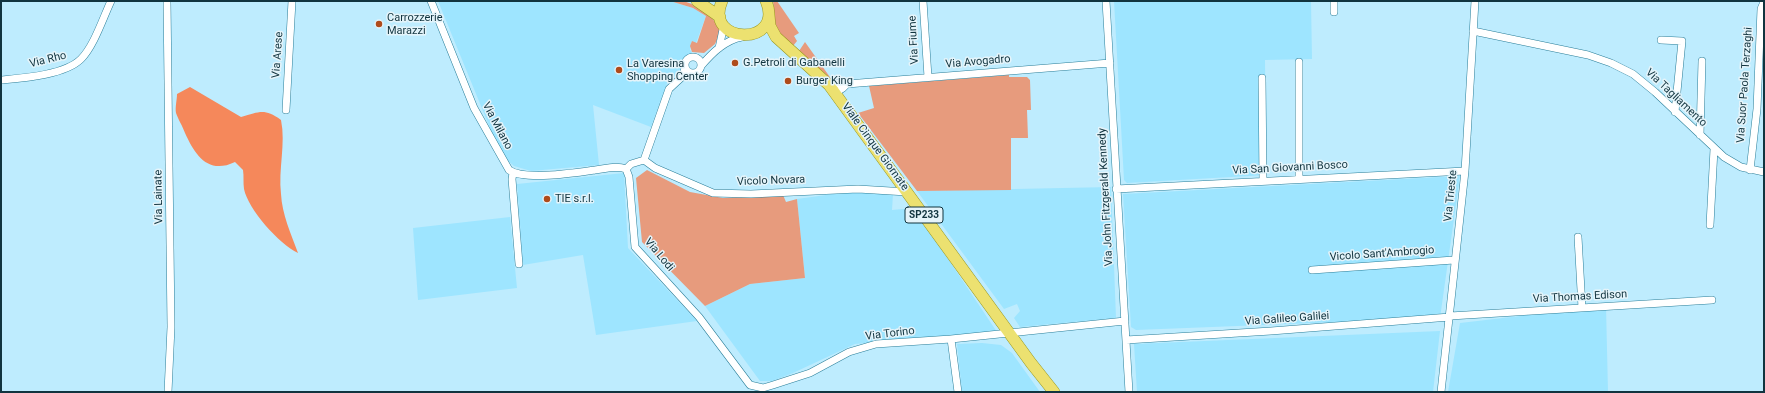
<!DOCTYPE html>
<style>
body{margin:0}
#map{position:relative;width:1765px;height:393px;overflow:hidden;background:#beecfe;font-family:Roboto,sans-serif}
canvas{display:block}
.frame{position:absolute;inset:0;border:2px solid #11343f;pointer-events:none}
</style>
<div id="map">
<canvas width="1765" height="393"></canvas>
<div class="frame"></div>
</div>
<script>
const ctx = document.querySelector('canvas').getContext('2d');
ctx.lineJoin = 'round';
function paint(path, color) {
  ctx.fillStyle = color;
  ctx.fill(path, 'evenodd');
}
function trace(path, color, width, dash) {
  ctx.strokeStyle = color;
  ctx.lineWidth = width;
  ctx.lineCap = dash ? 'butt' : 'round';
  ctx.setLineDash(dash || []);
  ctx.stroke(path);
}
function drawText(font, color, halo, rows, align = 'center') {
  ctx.font = font + ' Roboto,sans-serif';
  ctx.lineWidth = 3;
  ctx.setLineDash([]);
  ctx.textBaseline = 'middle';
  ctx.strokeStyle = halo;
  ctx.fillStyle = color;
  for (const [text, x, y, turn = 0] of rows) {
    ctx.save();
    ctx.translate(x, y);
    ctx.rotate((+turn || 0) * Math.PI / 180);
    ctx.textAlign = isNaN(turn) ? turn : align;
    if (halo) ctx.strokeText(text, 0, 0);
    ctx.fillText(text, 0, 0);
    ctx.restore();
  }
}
paint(new Path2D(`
 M438,1H670L693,8L706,16L696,43L692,41L690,50L692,52L678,73L667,83L651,127L593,105L599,165L531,171L514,166L501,155Z
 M1114,1H1311L1312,59L1265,60L1266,175L1127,183L1124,180Z
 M624,173L628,248L697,321L596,335L583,255L523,265L517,184Z
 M1460,176L1440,318L1136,330L1131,327L1123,194Z
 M1111,187L1116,318L1020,327L1014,318L1020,311L1017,304L1004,309L917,191Z
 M848,192L893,194L892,210L914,208L997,332L855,344L793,373L772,381H760L705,306L750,284L805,278L797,199Z
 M510,217L517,288L418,300L413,228Z
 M1606,306L1608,392H1448L1460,323Z
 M1440,331L1433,392H1137L1134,344Z
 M982,343L1001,345L1012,353L1040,392H962L957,344Z`), '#9ee5ff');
paint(new Path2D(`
 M670,1C674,1 679,0 683,1C696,4 719,19 720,33L715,44L704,53L692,52L690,46L692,41L697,43L706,16L693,8Z
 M773,1H777L799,33L794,36L797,41L793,46L775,29Z
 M805,42L832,80L799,51Z
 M1009,75V77H1027L1030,80L1031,110H1027L1028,138H1011V190L917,191L858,113L874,108L869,86Z
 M647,170L690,192L723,198L783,195L786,202L797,199L805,278L750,284L705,306L642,242L636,178Z`), '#e79b7d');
paint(new Path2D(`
 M190,87L241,117C260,112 264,108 281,120C286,144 278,169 281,194C282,214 291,234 298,253C279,244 248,209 244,189C243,183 244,176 243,170L235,162C208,175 195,155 185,133C183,127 178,119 176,113C175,107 177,100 177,94Z`), '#f5885b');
const street = new Path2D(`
 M167,1L171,327L168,392
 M431,1L474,108L509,170C525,181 575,173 595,170C605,169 616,165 626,169L629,177L635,247L699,317L750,385L763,388L773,385L810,373L849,352L876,344L951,339L1125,321
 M923,1L928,77
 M1106,1L1129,392
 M1334,12V1
 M1473,31L1588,55L1611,63L1633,74L1655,92L1724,157L1741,167L1764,172
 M1661,40L1682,41L1675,112
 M719,48L724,25
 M685 65a8 8 0 1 1 16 0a8 8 0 1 1-16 0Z
 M701,66C712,53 725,40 742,37
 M1262,78L1263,181
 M1,80C23,78 65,75 81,59C94,46 103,18 111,1
 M847,84L1110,63
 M829,85L840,83L847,84L843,88L835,93
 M286,110L292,1
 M1700,135L1702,61
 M644,160L655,168L713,193L751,194L858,189L907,192
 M626,169L631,164L644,160L669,89L683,76L685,67
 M1750,170L1757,109L1761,9L1764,2
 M513,173L512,179L519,264
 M1299,179V62
 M1116,189L1465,171
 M1710,225L1714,149
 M1578,237L1582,308
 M1312,270L1454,260
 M1450,316L1712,300
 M951,339L958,392
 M1126,340L1271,331L1450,317
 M1441,392L1465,171L1475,1`);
const primary = new Path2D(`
 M697,1L720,17
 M722,1C703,45 785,47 766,1
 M769,15L770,26L776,37L829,85L1031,363L1054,392`);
trace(street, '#297e99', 8);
trace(primary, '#989720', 12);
trace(street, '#fff', 7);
trace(primary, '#ece170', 11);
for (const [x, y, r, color] of [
 [379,24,4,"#af4b1b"],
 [735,63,4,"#af4b1b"],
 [619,70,4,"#af4b1b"],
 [788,81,4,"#af4b1b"],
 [547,199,4,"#af4b1b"]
]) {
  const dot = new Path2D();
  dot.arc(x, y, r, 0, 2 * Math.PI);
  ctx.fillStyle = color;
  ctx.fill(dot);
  trace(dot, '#e5f4fa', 1.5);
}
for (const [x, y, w] of [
 [924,215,38]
]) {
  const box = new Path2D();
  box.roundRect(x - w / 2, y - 8, w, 16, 3);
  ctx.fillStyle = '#e5f4fa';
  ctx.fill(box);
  trace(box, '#11343f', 1);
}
drawText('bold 10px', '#11343f', null, [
 ["SP233",924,215]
]);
drawText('11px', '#11343f', '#e5f4fa', [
 ["Carrozzerie",387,18],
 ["Marazzi",387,31],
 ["G.Petroli di Gabanelli",743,63],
 ["La Varesina",627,64],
 ["Shopping Center",627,77],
 ["Burger King",796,81],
 ["TIE s.r.l.",555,199]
], 'left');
drawText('11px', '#11343f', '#e5f4fa', [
 ["Via Fiume",914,40,-93],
 ["Via Arese",278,55,-86],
 ["Via Rho",48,60,-14],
 ["Via Avogadro",978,62,-5],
 ["Via Suor Paola Terzaghi",1745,85,-86],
 ["Via Tagliamento",1676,98,43],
 ["Via Milano",497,126,62],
 ["Viale Cinque Giornate",875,147,54],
 ["Via San Giovanni Bosco",1290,168,-3],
 ["Vicolo Novara",771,181,-2],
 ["Via Trieste",1451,196,-84],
 ["Via Lainate",159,197,-91],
 ["Via John Fitzgerald Kennedy",1106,197,-93],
 ["Vicolo Sant'Ambrogio",1382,254,-4],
 ["Via Lodi",659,255,50],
 ["Via Thomas Edison",1580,297,-3],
 ["Via Galileo Galilei",1287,319,-4],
 ["Via Torino",890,334,-7]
]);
</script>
